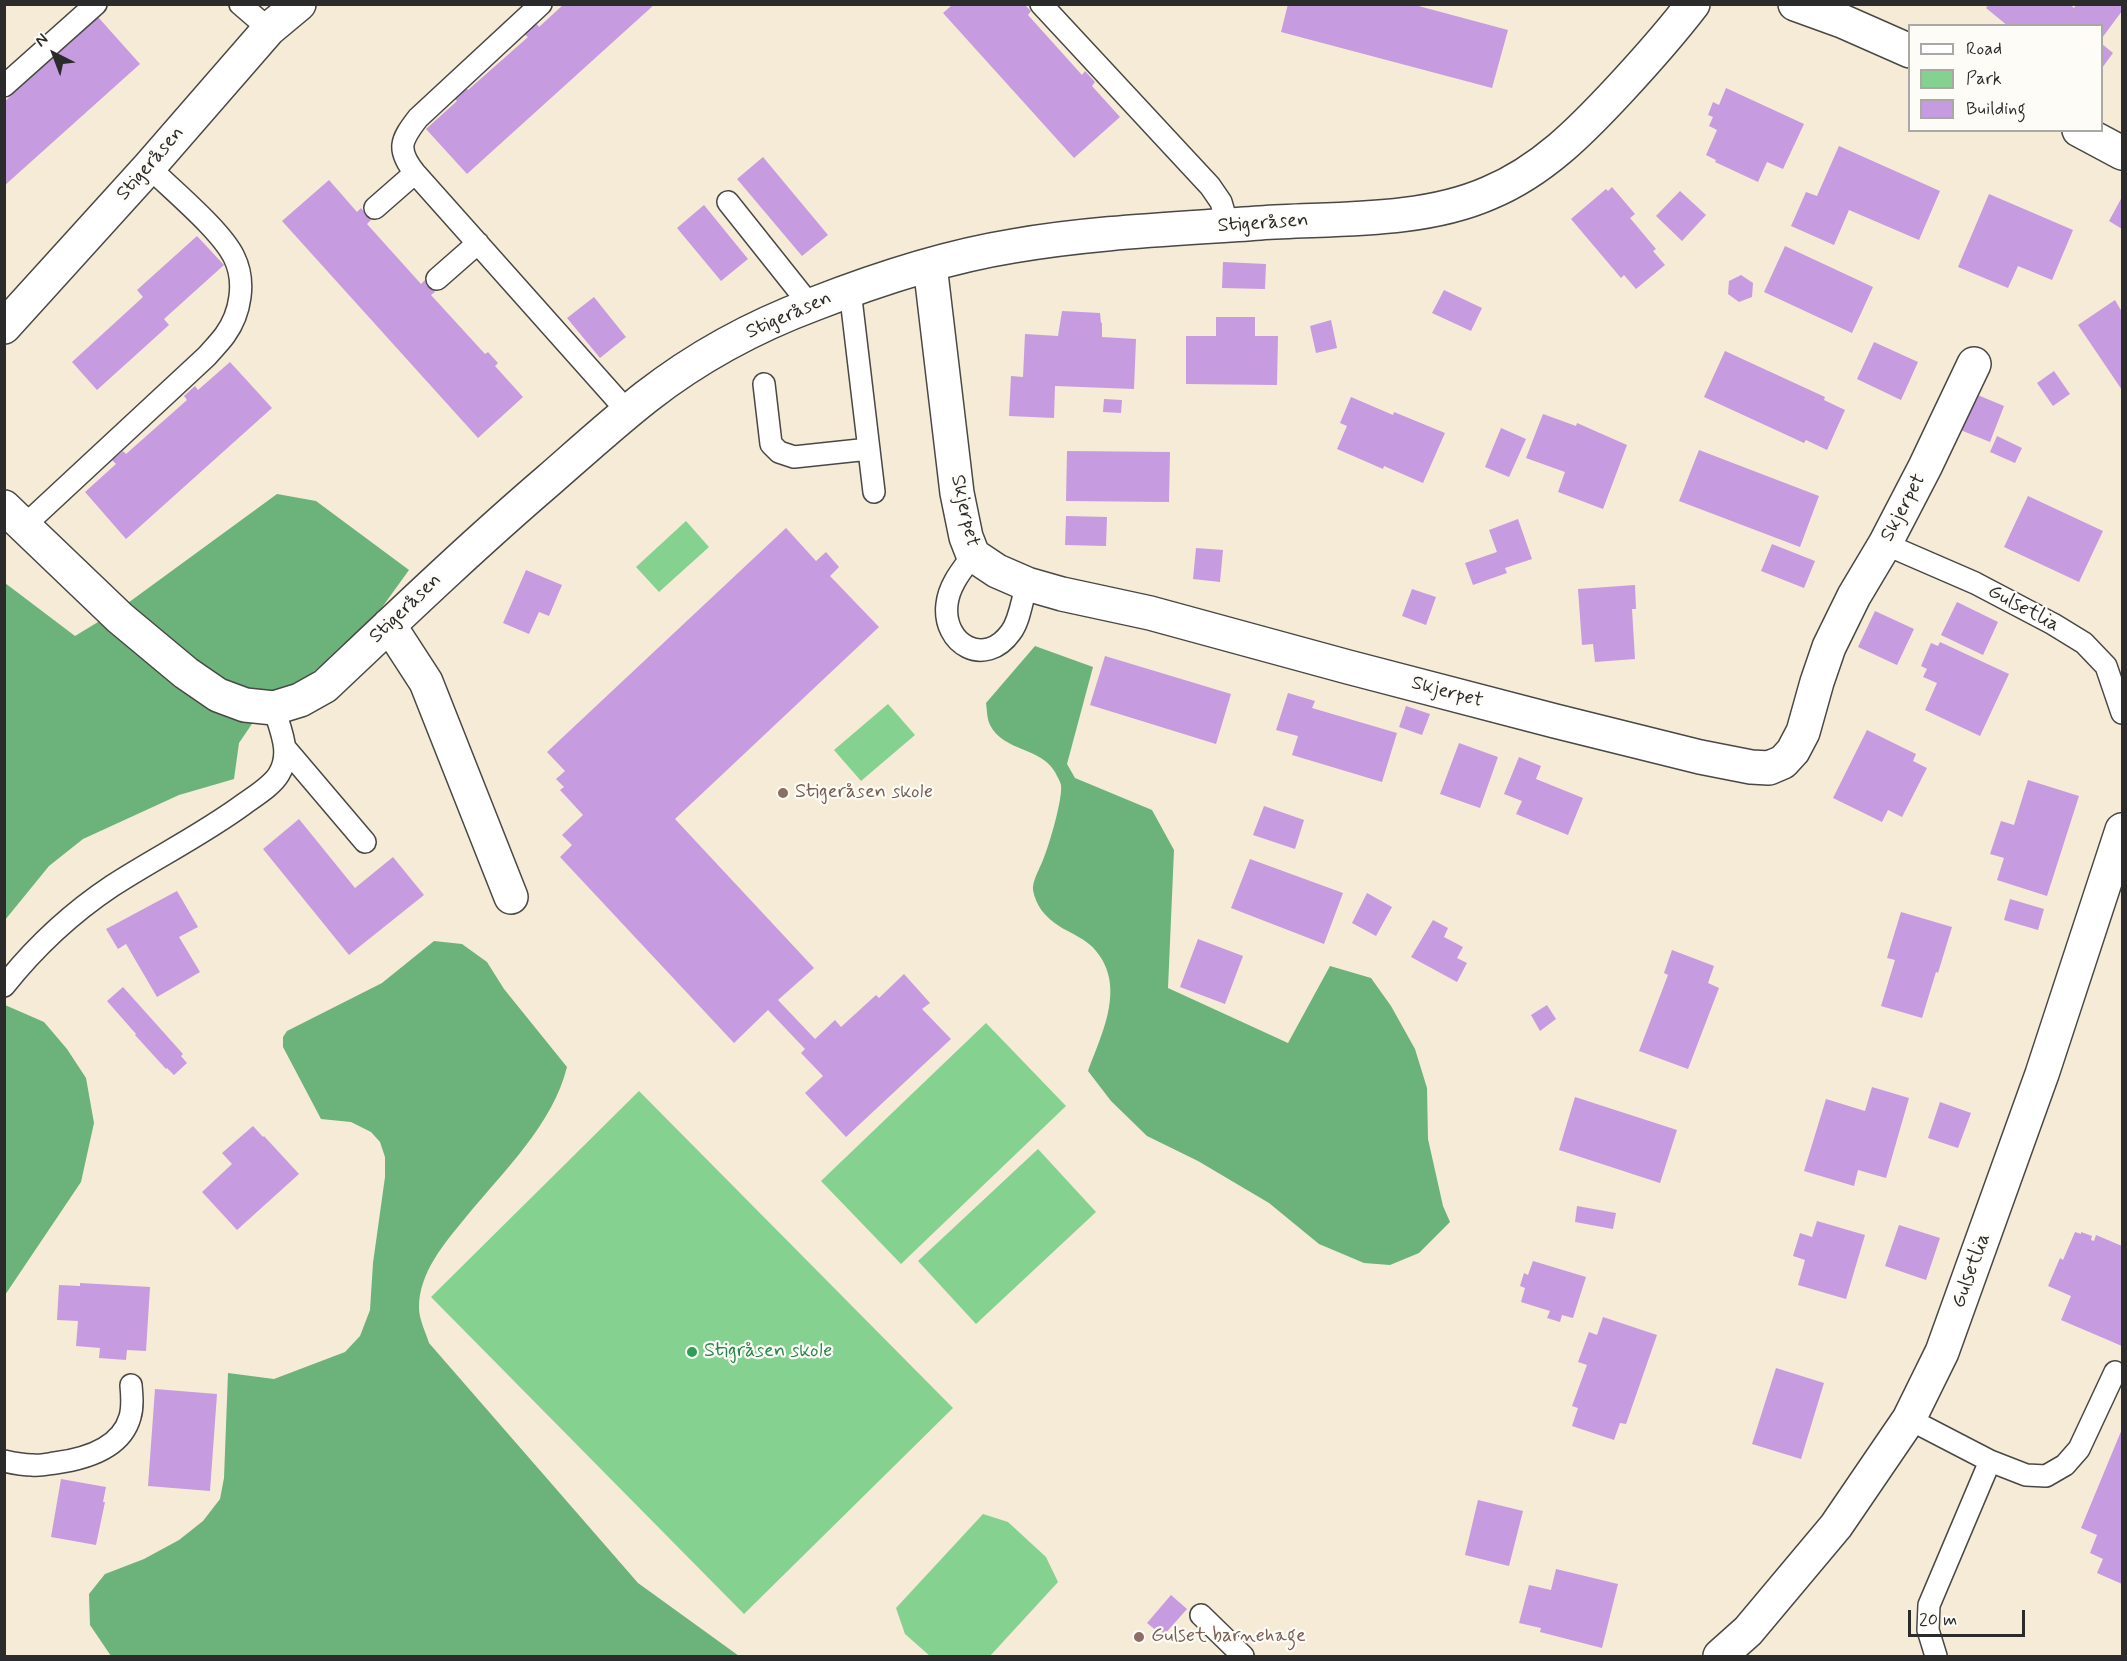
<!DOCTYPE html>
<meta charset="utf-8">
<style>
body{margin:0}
#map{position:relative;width:2127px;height:1661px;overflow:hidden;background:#f5ebd7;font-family:Mynerve,sans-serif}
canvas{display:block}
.frame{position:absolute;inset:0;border:6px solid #2b2b2b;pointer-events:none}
.legend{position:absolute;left:1908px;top:24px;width:195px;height:108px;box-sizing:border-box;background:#fdfcf7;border:2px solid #a9a8a5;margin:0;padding:8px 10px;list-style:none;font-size:18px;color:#2b2b2b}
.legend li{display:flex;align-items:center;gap:12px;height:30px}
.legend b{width:30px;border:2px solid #a9a8a5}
.north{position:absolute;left:24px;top:24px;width:60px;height:60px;-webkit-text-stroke:4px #fdfcf7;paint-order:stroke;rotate:318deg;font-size:16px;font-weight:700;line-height:24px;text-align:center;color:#2b2b2b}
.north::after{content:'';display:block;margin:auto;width:21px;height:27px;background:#2b2b2b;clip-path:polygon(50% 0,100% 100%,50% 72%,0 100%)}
.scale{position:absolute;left:1908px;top:1610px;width:117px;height:27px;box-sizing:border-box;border:3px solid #2b2b2b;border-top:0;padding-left:8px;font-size:18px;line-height:21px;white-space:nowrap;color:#2b2b2b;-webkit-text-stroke:4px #fdfcf7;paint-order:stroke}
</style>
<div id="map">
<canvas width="2127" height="1661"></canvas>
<div class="frame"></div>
<ul class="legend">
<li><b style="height:8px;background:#fff"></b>Road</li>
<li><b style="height:16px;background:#84d190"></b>Park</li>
<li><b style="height:16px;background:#c79be0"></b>Building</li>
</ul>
<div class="north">N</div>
<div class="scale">20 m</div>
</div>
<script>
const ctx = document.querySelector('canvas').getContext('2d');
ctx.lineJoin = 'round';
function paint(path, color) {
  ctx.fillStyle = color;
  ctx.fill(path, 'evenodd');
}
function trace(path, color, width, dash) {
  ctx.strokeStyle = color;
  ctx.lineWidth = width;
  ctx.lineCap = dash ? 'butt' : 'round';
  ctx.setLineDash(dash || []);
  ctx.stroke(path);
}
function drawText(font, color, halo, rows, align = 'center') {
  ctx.font = font + ' Mynerve,sans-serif';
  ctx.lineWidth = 4.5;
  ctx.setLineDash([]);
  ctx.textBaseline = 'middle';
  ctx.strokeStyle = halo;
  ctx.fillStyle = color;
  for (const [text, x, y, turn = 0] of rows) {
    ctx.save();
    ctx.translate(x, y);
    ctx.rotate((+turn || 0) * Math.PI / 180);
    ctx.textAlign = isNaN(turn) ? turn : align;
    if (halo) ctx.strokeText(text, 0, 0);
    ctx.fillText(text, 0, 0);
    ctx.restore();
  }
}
paint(new Path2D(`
 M686,521L709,547L659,592L636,567Z
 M888,704L915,735L861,781L834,750Z
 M986,1023L1066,1106L901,1264L821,1181Z
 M639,1091L953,1408L744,1614L431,1297Z
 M1038,1149L1096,1212L976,1324L918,1261Z
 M983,1514L1008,1522L1046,1557L1058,1582L990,1656H930L905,1634L896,1608Z`), '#84d190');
paint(new Path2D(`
 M277,494L316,501L409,570L370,624L316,670L258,715L239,743L234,779L179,795L83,839L49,866L5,920V583L75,636L121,608Z
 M1035,646L1093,667L1067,764L1075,778L1152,810L1174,850L1168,988L1288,1043L1330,966L1371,978L1391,1006L1415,1049L1427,1088L1428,1139L1443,1206L1450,1222L1419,1253L1390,1265L1364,1263L1319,1244L1269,1203L1198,1161L1147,1136L1111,1101L1088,1071C1102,1033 1126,987 1096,951C1088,940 1070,933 1059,926C1045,917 1036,906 1033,890C1032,881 1040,868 1043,860C1049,846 1063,798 1061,785C1060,781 1057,776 1055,772C1041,747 1004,752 990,725C987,719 987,710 986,703Z
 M434,941L462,944L487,962L504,989L567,1067C553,1124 503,1172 466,1217C444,1244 419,1272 419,1308C419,1319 426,1333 429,1343L638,1583L739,1656H111L90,1625L89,1594L105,1574L144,1559L179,1540L203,1521L220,1499L224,1478L228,1373L274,1379L345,1352L360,1336L370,1310L373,1263L385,1177V1157L380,1142L371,1132L351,1122L321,1119L283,1047V1037L287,1031L382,983Z
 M5,1005L44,1022L67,1049L86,1078L94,1123L81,1182L5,1295Z`), '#6bb37a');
paint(new Path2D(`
 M564,4H655L467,174L426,129L457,101L454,98L465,87L468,90L528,37L524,34L536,23L539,27Z
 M1288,4H1411L1508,30L1492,88L1281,32Z
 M1989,4H2069L2074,8L2077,4H2122V11L2102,38V26H2008L1986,8Z
 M952,5H1025L1031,11L1028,15L1082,75L1085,71L1095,82L1092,86L1120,117L1074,158L943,13Z
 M98,17L140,64L4,186V102L55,56L53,54L64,43L67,46Z
 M2102,44L2113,53L2102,68Z
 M1726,88L1804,124L1783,169L1767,162L1758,182L1715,162L1716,160L1706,155L1717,130L1709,126L1713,117L1708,115L1713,102L1719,105Z
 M1839,146L1940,191L1919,240L1849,210L1834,245L1791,226L1806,192L1817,196Z
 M763,157L828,235L802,256L737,179Z
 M329,180L357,212L361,208L371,220L367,224L421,284L425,280L435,292L431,295L485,354L488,352L498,363L495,366L523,397L478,438L282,221Z
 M1612,187L1635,214L1630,218L1656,249L1653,251L1665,265L1636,289L1624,275L1621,278L1571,219L1606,189L1608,191Z
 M1680,191L1706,215L1682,241L1656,216Z
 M1989,194L2073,230L2052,280L2018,266L2008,288L1958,267Z
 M2122,197V229L2109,221Z
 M704,205L748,259L721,281L677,228Z
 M197,236L224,265L164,319L169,325L97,390L72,362L143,297L137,290Z
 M1785,246L1873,287L1852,333L1764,292Z
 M1223,262L1266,264L1265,289L1222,288Z
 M1741,275L1753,283L1752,297L1739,302L1728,294L1729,281Z
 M1444,290L1482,308L1471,331L1432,313Z
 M594,297L626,337L600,358L567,318Z
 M2115,300L2122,312V390L2078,325Z
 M1062,311L1100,313L1101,323H1102V337L1136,339L1134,389L1055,386L1054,418L1009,416L1011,376L1023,377L1025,334L1058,336Z
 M1216,317H1255V336H1278L1277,385L1186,384V336H1216Z
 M1331,320L1337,348L1316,353L1310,326Z
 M1874,342L1918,362L1901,400L1857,379Z
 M1725,351L1825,397L1824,400L1845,410L1827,450L1806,440L1804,443L1704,397Z
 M230,362L272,408L126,539L85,492L116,464L112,460L123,451L126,454L187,400L184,396L195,386L198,390Z
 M2054,371L2070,394L2053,406L2037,383Z
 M1973,393L2004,406L1990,442L1958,429Z
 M1351,397L1393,415L1394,412L1445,433L1423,483L1384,466L1383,469L1337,449L1347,426L1340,423Z
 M1104,399L1122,400L1121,413L1103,412Z
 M1543,414L1576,426L1577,423L1627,445L1603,509L1558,492L1565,472L1526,458Z
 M1501,428L1526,439L1509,477L1485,467Z
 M1997,436L2022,448L2015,463L1990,452Z
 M1699,450L1819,496L1800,547L1679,501Z
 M1067,451L1170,452L1169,502L1066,501Z
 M2028,496L2103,531L2079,582L2004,547Z
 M1066,516L1107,517L1106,546L1065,545Z
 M1518,519L1532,559L1505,568L1507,573L1473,585L1465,563L1497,552L1489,530Z
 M786,528L816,561L826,552L839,567L830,576L879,627L675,819L814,968L778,1000L815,1039L835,1020L841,1027L876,995L879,998L904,974L930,1003L922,1009L951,1039L846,1137L805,1093L823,1076L801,1053L805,1049L768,1010L734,1043L560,857L572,845L562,835L583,815L560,790L564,787L556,779L565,771L547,752Z
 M1772,544L1815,561L1804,588L1761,571Z
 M1196,548L1223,550L1220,582L1193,579Z
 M526,570L562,585L549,616L539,612L529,634L503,623Z
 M1635,585L1636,609H1632L1635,659L1595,662L1593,644L1582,645L1578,589Z
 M1412,589L1436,597L1426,625L1402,616Z
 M1957,602L1998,622L1983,655L1941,635Z
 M1875,611L1914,629L1897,665L1858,647Z
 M1940,642L2009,674L1980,736L1925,710L1937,683L1923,677L1927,669L1921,666L1931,643L1938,646Z
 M1105,656L1231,694L1216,744L1090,705Z
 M1288,693L1315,701L1312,708L1397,733L1382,782L1292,755L1298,736L1276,730Z
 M1406,706L1430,714L1422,735L1399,727Z
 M1867,730L1916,754L1913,761L1927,768L1902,817L1888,810L1882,822L1833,798Z
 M1459,743L1498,757L1480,808L1440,794Z
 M1519,757L1541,766L1536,779L1583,798L1568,835L1516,814L1522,801L1504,794Z
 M2028,780L2079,796L2047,896L1997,880L2004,858L1990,854L2001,821L2014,825Z
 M1264,806L1304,820L1295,849L1253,835Z
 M299,819L355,888L393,857L424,895L349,955L263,849Z
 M1250,859L1343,893L1324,944L1231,908Z
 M177,891L198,927L179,937L200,972L157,997L126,944L118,949L106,929Z
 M1367,893L1392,907L1376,936L1352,923Z
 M2010,899L2044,909L2038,930L2004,920Z
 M1901,912L1952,927L1938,973L1936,972L1922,1018L1881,1006L1895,960L1887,958Z
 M1433,920L1448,928L1444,937L1463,947L1457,958L1467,963L1457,982L1411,957Z
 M1198,939L1243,956L1225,1004L1180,987Z
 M1672,950L1714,966L1708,983L1719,988L1688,1069L1639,1051L1668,975L1664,973Z
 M123,987L183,1054L181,1056L187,1063L174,1075L167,1068L166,1069L135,1035L136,1034L107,1001Z
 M1547,1005L1556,1019L1540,1031L1531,1015Z
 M1872,1087L1909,1098L1886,1178L1858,1170L1854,1186L1804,1171L1826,1099L1865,1111Z
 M1575,1097L1677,1130L1660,1183L1559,1150Z
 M1940,1102L1971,1113L1958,1148L1928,1138Z
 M253,1126L263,1137L264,1136L299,1174L237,1230L202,1192L232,1164L222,1153Z
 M1577,1206L1616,1213L1613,1229L1575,1222Z
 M1817,1221L1865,1235L1846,1299L1798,1285L1805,1260L1793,1256L1800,1233L1812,1237Z
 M1899,1225L1940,1238L1926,1280L1885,1266Z
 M2075,1232L2081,1234V1232L2092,1236L2091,1240L2094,1241L2096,1235L2122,1246V1346L2061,1320L2071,1296L2048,1286L2060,1258L2063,1260Z
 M1533,1261L1586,1277L1573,1318L1562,1315L1560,1322L1547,1318L1550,1311L1521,1302L1525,1288L1520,1286L1524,1273L1528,1275Z
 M80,1283L150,1287L146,1351L127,1350L126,1360L99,1358L100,1348L76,1346L78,1321L57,1320L59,1285L80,1286Z
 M1603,1317L1657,1335L1626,1424L1620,1423L1614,1440L1572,1426L1578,1408L1572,1406L1587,1365L1578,1362L1589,1332L1597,1335Z
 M1776,1368L1824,1383L1801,1459L1752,1444Z
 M155,1389L217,1394L210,1491L148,1486Z
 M2122,1429V1584L2097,1573L2103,1559L2090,1553L2097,1535L2081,1528Z
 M61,1479L106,1487L103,1502H105L96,1545L51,1537Z
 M1478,1500L1523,1511L1509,1566L1465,1555Z
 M1556,1569L1618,1584L1602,1648L1540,1632L1541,1628L1519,1623L1529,1585L1551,1590Z
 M1171,1595L1187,1609L1163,1636L1147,1623Z`), '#c79be0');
const lane = new Path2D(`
 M240,4L269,29
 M541,4L418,118C401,140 396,149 415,173L628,412
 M1041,4L1210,186L1221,202L1228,226
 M4,86L96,4
 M728,202L810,305
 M375,208L415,173
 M437,279L478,243
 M850,290L874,492
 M764,384L771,444L779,452L794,457L869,449
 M24,526L207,356C213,349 220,342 225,335C241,313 246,281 234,257C221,230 171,189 149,167
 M1885,544L1975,583L2053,624L2084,643L2106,666L2122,713
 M973,555C962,570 949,585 947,604C942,644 985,669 1011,632C1020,620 1022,599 1027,584
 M286,749L365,842
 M4,986C35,947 70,914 112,886C155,858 202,835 244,804C255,796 272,786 279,774C292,752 280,730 274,708
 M1909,1419L1990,1461L2026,1475L2046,1476L2065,1465L2079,1449L2115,1372
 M4,1461C13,1463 23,1465 32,1465C40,1466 48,1464 55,1463C85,1459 121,1449 130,1417C133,1407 132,1396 131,1385
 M1201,1615L1243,1656
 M1936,1656L1928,1630L1929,1605L1990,1461`);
const street = new Path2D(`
 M1795,4L1842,21L1910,51
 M2079,130L2122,153
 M930,265L957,493L966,537L973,555L997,571L1027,584L1062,594L1150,613L1348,667L1555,721L1700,757L1751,767L1769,768L1783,762L1793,751L1803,732L1817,682L1829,647L1854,596L1885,544L1925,467L1974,364
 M4,327L149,167L269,29L299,4
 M4,507L120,618L186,673L218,695L245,705L274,708L300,700L325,686C399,616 472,546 549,480C581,452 613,423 646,397C696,358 755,326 814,304C878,279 945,257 1013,246C1094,232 1178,229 1260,223C1333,218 1421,223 1489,193C1542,171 1581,131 1620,89C1645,62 1670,34 1693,4
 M389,625L426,682L511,897
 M1720,1656L1748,1631L1836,1526L1909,1419L1942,1352L2042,1074L2122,830`);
trace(lane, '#494845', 24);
trace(street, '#494845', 36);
trace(lane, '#fff', 21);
trace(street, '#fff', 33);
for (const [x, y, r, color] of [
 [783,793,6,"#8d6e63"],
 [692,1352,6,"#2e9e5b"],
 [1139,1637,6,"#8d6e63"]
]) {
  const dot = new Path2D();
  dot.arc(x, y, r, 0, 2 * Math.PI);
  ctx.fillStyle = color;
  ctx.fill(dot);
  trace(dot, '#fdfcf7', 2);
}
drawText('20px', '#2b2b2b', '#fdfcf7', [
 ["Stigeråsen",151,164,-49],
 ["Stigeråsen",1263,224,-4],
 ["Stigeråsen",789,316,-24],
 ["Skjerpet",1904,508,-62],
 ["Skjerpet",964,511,77],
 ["Stigeråsen",406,609,-44],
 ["Gulsetlia",2023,609,28],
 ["Skjerpet",1447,693,15],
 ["Gulsetlia",1972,1271,-70]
]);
drawText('20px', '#785e54', '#fdfcf7', [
 ["Stigeråsen skole",795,793],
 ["Gulset barnehage",1151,1637]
], 'left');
drawText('20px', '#27864d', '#fdfcf7', [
 ["Stigråsen skole",704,1352]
], 'left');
</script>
